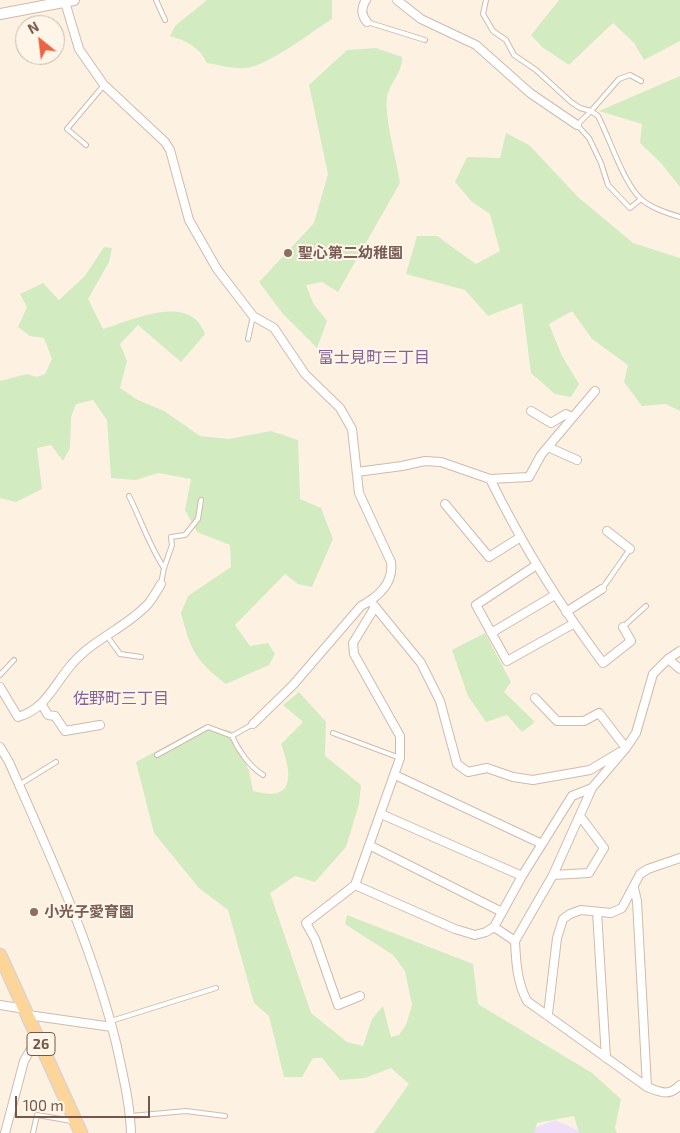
<!DOCTYPE html>
<meta charset="utf-8">
<style>
body{margin:0}
#map{position:relative;width:680px;height:1133px;overflow:hidden;background:#fdf2e2;font-family:"Exo 2",sans-serif}
canvas{display:block}
.north{position:absolute;left:15px;top:15px;width:50px;height:50px;box-sizing:border-box;background:#fff6e9;border:1px solid #c8b6a9;border-radius:50%;rotate:331deg;font-size:14px;font-weight:700;line-height:20px;text-align:center;color:#755648}
.north::after{content:'';display:block;margin:auto;width:18px;height:22px;background:#eb6343;clip-path:polygon(50% 0,100% 100%,50% 72%,0 100%)}
.scale{position:absolute;left:15px;top:1096px;width:135px;height:22px;box-sizing:border-box;border:2px solid #755648;border-top:0;padding-left:6px;font-size:15px;line-height:18px;white-space:nowrap;color:#755648;-webkit-text-stroke:4px #fff6e9;paint-order:stroke}
</style>
<div id="map">
<canvas width="680" height="1133"></canvas>
<div class="north">N</div>
<div class="scale">100 m</div>
</div>
<script>
const ctx = document.querySelector('canvas').getContext('2d');
ctx.lineJoin = 'round';
function paint(path, color) {
  ctx.fillStyle = color;
  ctx.fill(path, 'evenodd');
}
function trace(path, color, width, dash) {
  ctx.strokeStyle = color;
  ctx.lineWidth = width;
  ctx.lineCap = dash ? 'butt' : 'round';
  ctx.setLineDash(dash || []);
  ctx.stroke(path);
}
function drawText(font, color, halo, rows, align = 'center') {
  ctx.font = font + ' "Exo 2","Noto Sans JP",sans-serif';
  ctx.lineWidth = 4;
  ctx.setLineDash([]);
  ctx.textBaseline = 'middle';
  ctx.strokeStyle = halo;
  ctx.fillStyle = color;
  for (const [text, x, y, turn = 0] of rows) {
    ctx.save();
    ctx.translate(x, y);
    ctx.rotate((+turn || 0) * Math.PI / 180);
    ctx.textAlign = isNaN(turn) ? turn : align;
    if (halo) ctx.strokeText(text, 0, 0);
    ctx.fillText(text, 0, 0);
    ctx.restore();
  }
}
paint(new Path2D(`
 M555,1120L584,1133H522Z`), '#efdff9');
paint(new Path2D(`
 M207,0H332V19C311,32 267,67 245,68C233,69 219,65 207,63C199,47 187,41 170,36L175,26Z
 M559,0H680V41L644,60L634,43L613,23L569,65L542,47L531,35Z
 M376,48L402,57C403,72 390,82 387,97C384,117 397,161 400,183L338,292L322,282L306,285L313,303L327,321L317,348L283,314L259,282L314,223L328,174L309,85L347,50Z
 M680,76V187L661,163L640,143L642,124L599,111Z
 M506,133L529,145L578,197L633,243L680,258V411L666,404L642,406L624,382L628,365L592,339L572,311L549,324L562,356L579,384L571,397L555,394L531,373L522,303L488,316L465,290L406,274L417,236H437L476,264L500,251L490,214L472,202L455,182L467,157L500,158Z
 M104,247L112,248L109,262L88,299L103,329C133,320 190,292 205,334L181,362L138,325L120,344L127,361L120,388L136,399L164,411L200,436L229,439L271,431L298,440L300,499L321,508L333,539L312,587L298,584L285,574L235,625L250,646L268,643L275,654L269,665L226,684C195,660 191,651 181,613L188,596L231,567L230,545L197,532L185,510L191,479L158,473L136,480L111,478L107,420L93,400L76,404L71,417L70,448L63,461L51,445L37,448L42,489L16,502L0,498V381L27,374L37,377L45,374L52,359L44,338L30,336L18,327L27,307L20,294L43,283L59,300L85,276Z
 M485,633L511,682L504,692L535,722L522,732L507,715L486,722L468,696L452,650Z
 M299,692L326,722L325,756L361,785L359,804L346,847L315,882L295,876L270,893L311,1013L347,1042L363,1046L372,1019L383,1006L391,1037L399,1035L406,1025L412,1005L405,971L393,955L345,924L347,915L473,964L478,1004L592,1073L621,1099L615,1128L617,1133H579L574,1116L537,1123L534,1133H374L409,1084L391,1068L365,1078L340,1080L322,1058H313L302,1077H284L269,1016L254,1003L228,910L199,888L154,833L136,762L205,725L231,731L249,771L253,791C259,792 267,794 273,794C298,791 286,758 281,744L303,722L283,705Z`), '#d3ebc0');
const service = new Path2D(`
 M156,0L165,20
 M486,0L483,14L493,31L506,40L514,55L536,70L571,102L580,108L591,111L619,79L630,75L641,81
 M367,22L425,40
 M86,145L67,129L104,85
 M641,199L630,208L608,185L601,163L589,138L577,125L591,111L598,116C609,137 624,184 641,199C651,208 667,213 680,217
 M248,339L253,316
 M129,496C141,520 149,545 164,568L161,584
 M164,568L172,545L171,537L185,535L198,519L201,500
 M602,589L630,549
 M623,627L646,606
 M107,636L120,654L141,657
 M0,675L14,660
 M333,733L400,758
 M232,736C238,750 250,767 263,775
 M157,755L208,727L232,736L253,724
 M19,785L56,762
 M111,1021L216,988
 M131,1116L186,1111L225,1116
 M33,1133L37,1115L72,1121`);
const minor = new Path2D(`
 M366,0C361,7 361,15 367,22
 M397,0L421,19L476,45L530,93L577,125
 M65,2L79,49L104,85L165,142L170,150L189,220L217,269L253,316L274,328L305,374L340,408L352,429L359,493L391,562C394,583 378,597 361,606L293,685L253,724
 M531,411L551,423L566,414L572,417
 M548,447L577,460
 M357,472L402,466L425,461L441,462L490,479C523,546 558,603 603,663L631,641L623,627
 M490,479L529,477L541,455L595,391
 M445,504L489,557L519,538
 M607,531L630,549
 M535,566L476,605L507,661L573,624
 M372,603L421,663L440,701L457,764L468,772L487,768L513,777L533,780L590,770L620,752
 M566,612L602,589
 M491,633L555,595
 M668,659L680,669
 M0,687L18,717C46,709 55,683 72,664C93,639 126,628 148,604C153,598 157,591 161,584
 M535,698L557,721H584L599,713L626,748
 M42,705L48,715L55,716L65,731L100,725
 M0,747L9,762C50,855 93,947 117,1047C123,1076 130,1103 131,1133
 M395,775L542,844
 M381,814L522,876
 M369,845L502,912
 M553,875L589,873L604,848L580,816
 M355,885L455,929L475,935L486,932L494,927L522,876L572,796L592,788L626,748L636,733L653,674L668,659L680,651
 M634,888L637,901L647,1087
 M597,912L606,1058
 M494,927L515,941C516,962 517,982 527,1001L647,1087C660,1092 669,1097 680,1085
 M515,941L553,875L592,788
 M360,996L338,1005L315,939L306,923L355,885L400,758V736L354,654L353,643L375,607
 M0,1005L25,1009
 M548,1014L557,938L563,919L570,914L581,910L611,913L622,908L640,874L648,869L680,858
 M28,1015L112,1027
 M5,1133L24,1061L38,1037`);
const tertiary = new Path2D(`
 M0,14L74,0`);
const primary = new Path2D(`
 M0,955L81,1133`);
trace(service, '#d0baab', 6);
trace(minor, '#d0baab', 10);
trace(tertiary, '#d0baab', 12);
trace(primary, '#dbd3cf', 15);
trace(service, '#fff', 4);
trace(minor, '#fff', 8);
trace(tertiary, '#fff', 10);
trace(primary, '#fed598', 12);
for (const [x, y, r, color] of [
 [288,253,5,"#8d6e63"],
 [34,912,5,"#8d6e63"]
]) {
  const dot = new Path2D();
  dot.arc(x, y, r, 0, 2 * Math.PI);
  ctx.fillStyle = color;
  ctx.fill(dot);
  trace(dot, '#fff6e9', 2);
}
for (const [x, y, w] of [
 [41,1044,28]
]) {
  const box = new Path2D();
  box.roundRect(x - w / 2, y - 11.5, w, 23, 4);
  ctx.fillStyle = '#fff6e9';
  ctx.fill(box);
  trace(box, '#755648', 1);
}
drawText('bold 14px', '#755648', null, [
 ["26",41,1044]
]);
drawText('bold 15px', '#785e54', '#fff6e9', [
 ["聖心第二幼稚園",298,253],
 ["小光子愛育園",44,912]
], 'left');
drawText('16px', '#856399', '#fff6e9', [
 ["富士見町三丁目",374,358],
 ["佐野町三丁目",121,699]
]);
</script>
